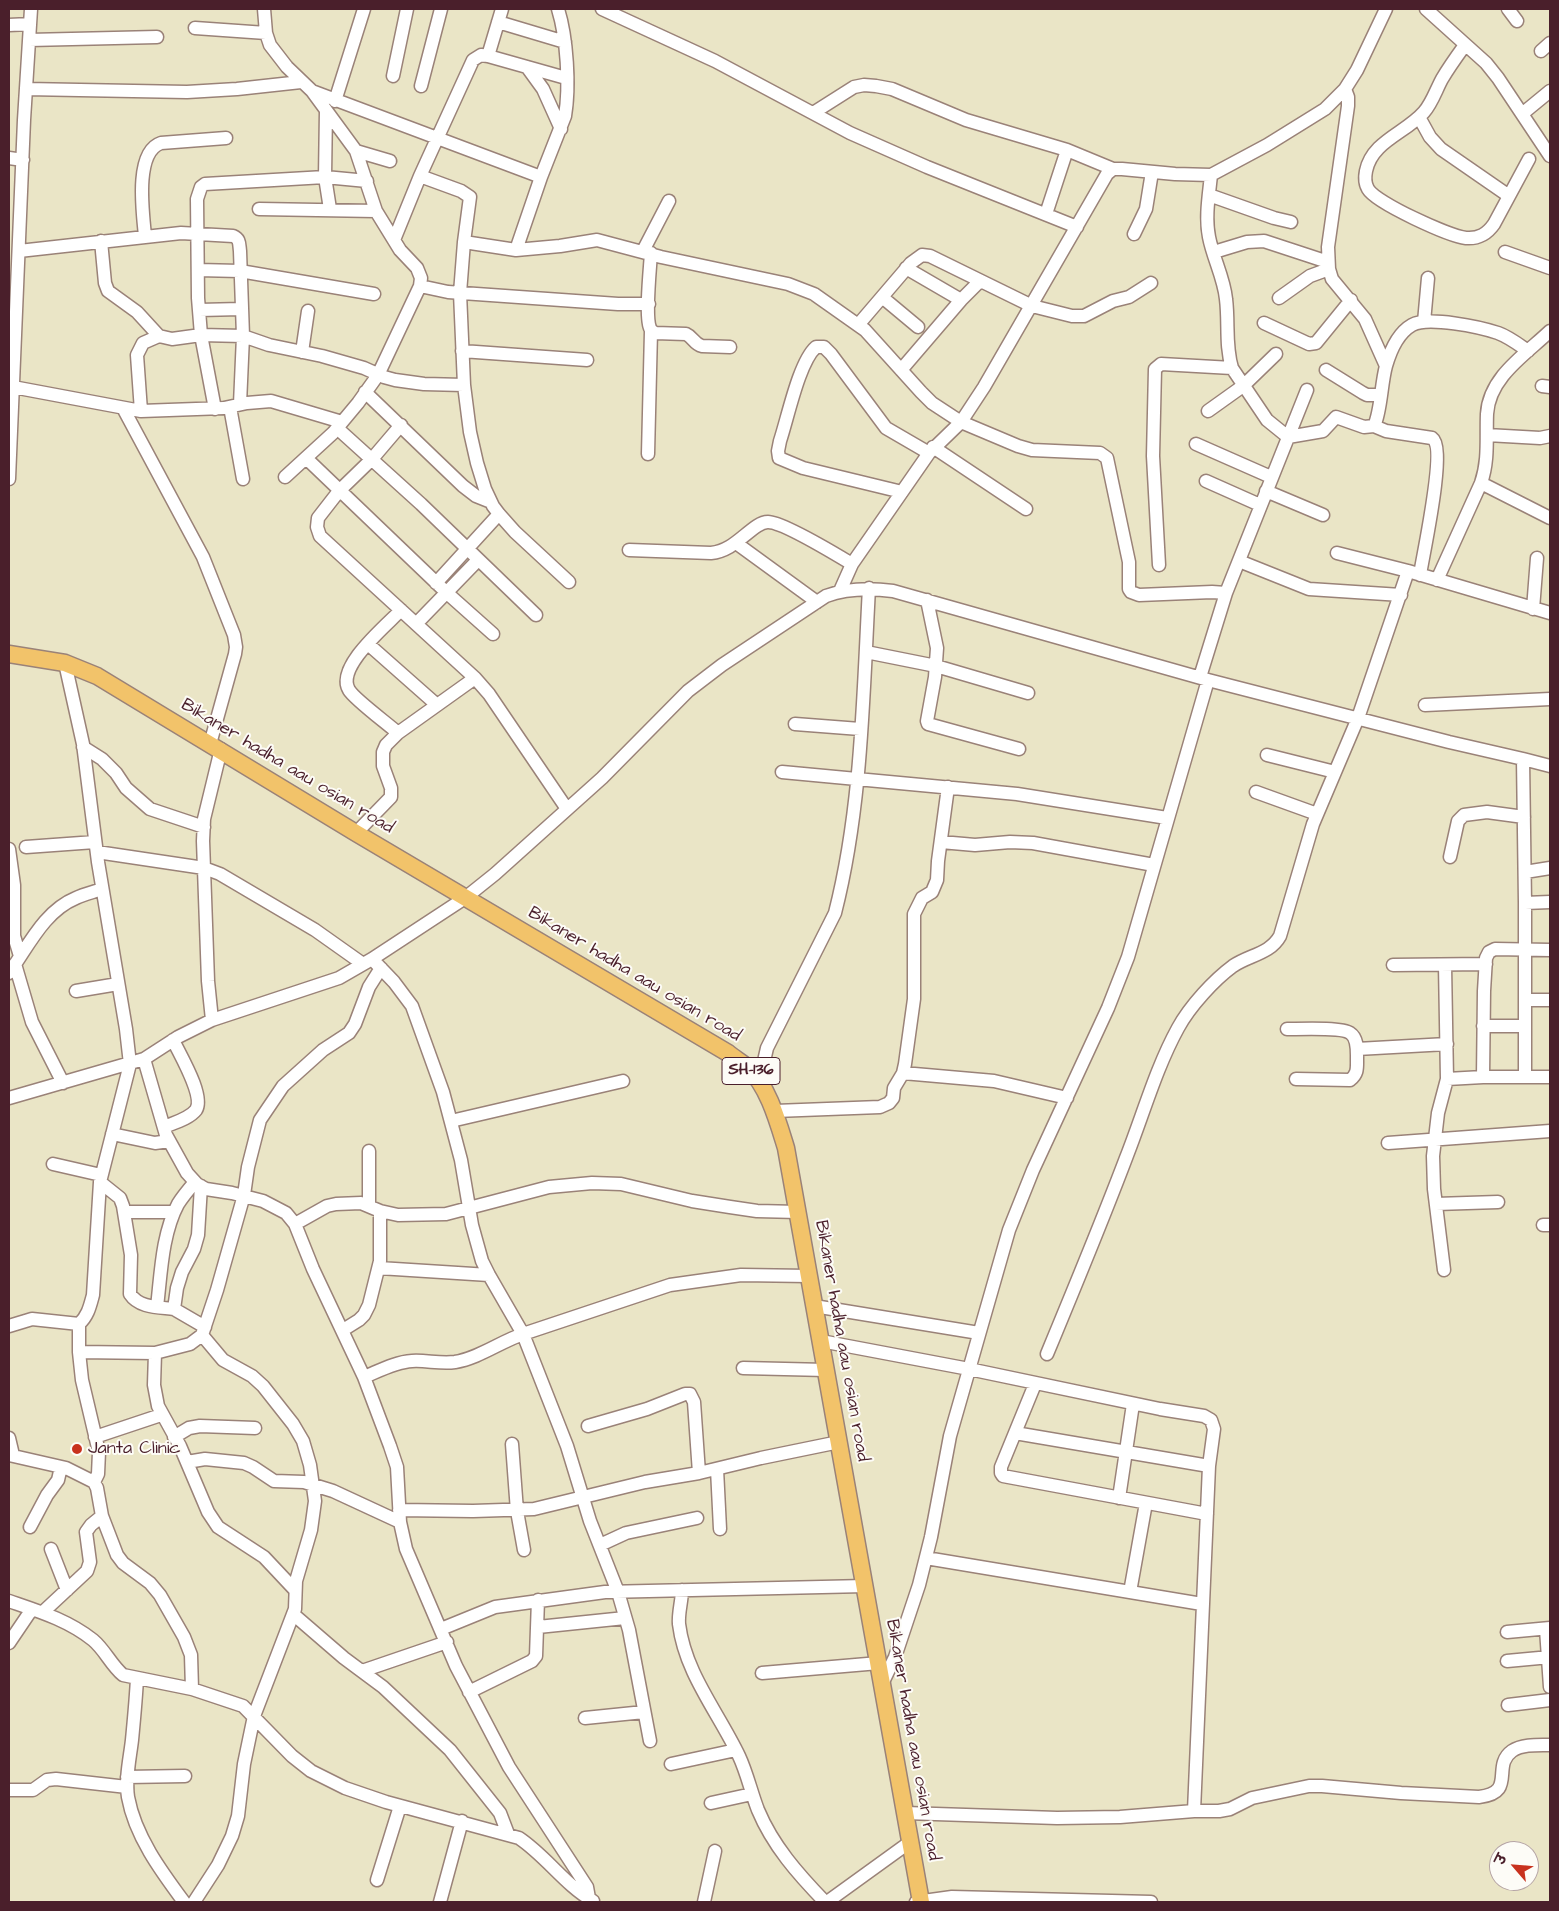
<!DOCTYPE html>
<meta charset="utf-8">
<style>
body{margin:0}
#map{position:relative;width:1559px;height:1911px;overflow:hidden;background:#eae5c6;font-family:"Architects Daughter","Playpen Sans Deva",sans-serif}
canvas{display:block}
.frame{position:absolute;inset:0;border:10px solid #4a1f2b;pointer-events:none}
.north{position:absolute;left:1489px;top:1841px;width:50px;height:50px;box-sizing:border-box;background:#fdfcf7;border:1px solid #b5a4a5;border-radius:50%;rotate:297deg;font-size:14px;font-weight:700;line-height:20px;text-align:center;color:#4a1f2b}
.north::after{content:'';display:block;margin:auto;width:18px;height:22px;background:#c8321e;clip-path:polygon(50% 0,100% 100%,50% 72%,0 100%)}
</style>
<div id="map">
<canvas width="1559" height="1911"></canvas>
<div class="frame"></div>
<div class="north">उ</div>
</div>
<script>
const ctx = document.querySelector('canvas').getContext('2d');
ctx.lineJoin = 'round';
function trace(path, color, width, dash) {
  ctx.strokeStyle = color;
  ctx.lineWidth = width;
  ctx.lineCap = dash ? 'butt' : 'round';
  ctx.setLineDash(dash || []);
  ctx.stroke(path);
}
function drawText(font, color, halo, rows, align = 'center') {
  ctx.font = font + ' "Architects Daughter",sans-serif';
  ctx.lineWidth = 4;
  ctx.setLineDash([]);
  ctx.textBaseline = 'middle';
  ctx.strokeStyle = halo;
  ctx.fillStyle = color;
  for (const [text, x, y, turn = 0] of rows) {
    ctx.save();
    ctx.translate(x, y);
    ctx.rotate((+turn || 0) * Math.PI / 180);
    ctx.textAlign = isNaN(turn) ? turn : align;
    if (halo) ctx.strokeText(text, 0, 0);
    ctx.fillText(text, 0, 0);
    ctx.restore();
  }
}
const minor = new Path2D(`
 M264,9L266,33L270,45L287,67L312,91L356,151L376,211L400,250L417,268L421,278L420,286L378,375L358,403L333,433L285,477
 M602,9L715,61L850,133L927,167L1077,227
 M1426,9L1486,63L1498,78L1550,156
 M1508,9L1517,21
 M498,22L565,42
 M9,25L30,24
 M195,28L266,33
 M29,40L157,37
 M1465,45C1457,56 1449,67 1442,79C1436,90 1432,103 1424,112C1406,133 1372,141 1366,171C1365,176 1365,184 1368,189C1376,203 1449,236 1466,238C1479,239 1487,234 1494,224L1529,159
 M1541,51L1550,43
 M488,56L502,9
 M527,67L543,89L561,129
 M393,76L407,9
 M421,86L441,9
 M26,89L187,92L237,89L301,82
 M1345,89L1348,97V106L1328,247L1329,269L1332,279L1365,319L1386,366
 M312,91L541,177
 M335,101L364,9
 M326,110L325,177L330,209
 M813,113L854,87L864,85L876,86L892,89L966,120L1067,150L1113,169
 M1522,114L1550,91
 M1419,117L1430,137L1441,149L1509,196
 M356,151L390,161
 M9,158L23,160
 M1211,175C1209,195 1205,217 1209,237C1213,258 1224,278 1226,299C1229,323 1225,345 1232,368L1267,420L1288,437L1323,431L1336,417L1364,427L1374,426C1381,412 1381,384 1386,366C1390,352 1398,333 1412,325C1428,316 1480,327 1498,333C1509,337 1518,344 1528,351
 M420,176L461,191L470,197L464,242L460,293L464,385L470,432L477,463L485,489L493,506L499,514L515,532L569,582
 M1209,195L1274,218L1291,222
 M259,209L376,211
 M1046,214L1067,150
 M1134,234L1146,209L1152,172
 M145,236C143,214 134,152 161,143L226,138
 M394,240L420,176L473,60L481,55L488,56L566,78
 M101,241L105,283L108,291L137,312L159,336L172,339L201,335L243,336L269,345L322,356L364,368L384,377L395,380L424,384L464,385
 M464,242L516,250L560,246L597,240L661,257L788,284L814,294L865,330L921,392L932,403L961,422L1018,446L1032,450L1100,453L1107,458L1129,562V589L1131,592L1139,595L1212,592L1226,593
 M516,250L541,177L565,116C570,86 567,38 558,9
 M19,251L181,233L233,236C240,239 239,243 240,251L243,336L240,404
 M643,251L669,201
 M1214,252L1247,242L1264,241L1328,262
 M1505,252L1550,268
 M651,253C650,269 645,316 650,328C651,331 652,331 655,333L686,334C693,337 694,344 702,346L730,347
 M906,268L961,300
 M198,270L240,271L374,294
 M420,286L448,292L618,304H649
 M882,297L918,327
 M1279,298L1310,276L1329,269
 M199,310L241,309
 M1424,322L1428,278
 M1264,323L1309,344L1316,343L1351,300
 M858,325L911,263L922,255L930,256L1032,306L1072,316H1084L1113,301L1129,297L1151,283
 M462,351L587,360
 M302,352L308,311
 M901,370L961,300L980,281
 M1326,370L1363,393L1367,395H1380
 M1542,386L1550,387
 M13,387L141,411L224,408L247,403L271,401L342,422
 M365,392L463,486L476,496L491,502
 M230,407L243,479
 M123,408L203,557L234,635L236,647L235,654L210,744
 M215,409L201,335L198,298L197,199L201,187L205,184L325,177L367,181
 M141,411L137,355L143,343L159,336
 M1208,411L1243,386L1276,354
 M401,425L372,459L339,491L318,518L317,527L320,536L475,678L489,694L567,809
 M1374,426L1386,431L1432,438C1447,448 1423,554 1420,575
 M337,428L421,504L536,615
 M1487,435L1540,438L1550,436
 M1196,444L1271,477
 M933,447L1026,509
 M648,454L651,331
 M306,458L447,593L493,634
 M9,479L24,120L31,9
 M1206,481L1260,505
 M1481,483L1550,518
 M1266,491L1323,515
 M902,492L803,468L779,458L778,451L780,441C788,417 799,362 816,347H824L831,354L886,428L929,453
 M736,543L817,602
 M629,550L711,553C731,551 742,536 757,526C760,524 765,522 768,522C783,522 837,555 852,564
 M1337,553L1408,571L1550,613
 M1239,561L1309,589L1401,595
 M1159,565L1153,456L1155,369L1161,364L1232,368
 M1437,580L1481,483C1489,460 1486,438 1487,414C1489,377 1526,354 1550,331
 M436,583L499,514
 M840,591L852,564L929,453L961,422L984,387L1107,174L1113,169H1122L1175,174L1211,175L1267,145L1325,109L1345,89L1357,70L1386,9
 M927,600L937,648L935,677L927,721L928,724L1019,749
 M1533,609L1537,558
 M416,624L478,560
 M368,644L437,705
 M866,652L936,666L1028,693
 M1200,677L1226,593L1307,390
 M1425,705L1550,699
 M795,724L860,729
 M398,733C388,724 354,699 349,690C335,667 387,625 401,610
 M83,747L102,759L116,773L126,788L150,809L204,827
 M1267,755L1335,772
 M1523,759L1525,903V1076
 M782,772L1017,794L1167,818
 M1256,792L1317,814
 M356,833L391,797V788L383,766V752L386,745L398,733L475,678
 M941,842L975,845L1010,842L1033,843L1154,865
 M26,847L95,842
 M9,849L14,885V936L20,956
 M97,852L204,868L220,874L315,930L363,964
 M1450,857L1458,821L1464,815L1487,812L1524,817
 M1525,872L1550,868
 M1525,903L1550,902
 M372,959L394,982L412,1006L443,1092L461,1160L472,1225L482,1261L489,1275L523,1334L567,1446L590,1521L618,1592L629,1630L650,1741
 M15,964L32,1022L63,1083
 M1393,965L1486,964
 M9,973C28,947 44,911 76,898C84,894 94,892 102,889
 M76,991L118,984
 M1525,1000H1550
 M212,1020L208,981L203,841L204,819L221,749
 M1483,1026H1524
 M1287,1029C1299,1029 1342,1027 1350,1033C1358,1038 1357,1051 1357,1059C1357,1068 1358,1074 1350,1080L1296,1079
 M1357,1049L1447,1044
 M144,1059L166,1135L187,1173L197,1184L206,1189L232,1193L263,1201L286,1213L295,1224L313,1269L364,1377L390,1446L397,1467L400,1522L406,1549L456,1666L509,1767L587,1887L589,1898
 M903,1073L994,1081L1067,1098
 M1483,1077L1484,991L1486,958L1489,952L1495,949L1550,950
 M1447,1079L1483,1077H1550
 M759,1083L767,1048L835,913C862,807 863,696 869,588
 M9,1098L144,1059L178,1037L212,1020L339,978L372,959L465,898L495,874L602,778L688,691L722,665L826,596C848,588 870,588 893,591L1208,680L1449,742L1523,759L1550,766
 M775,1111L880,1107L889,1103L893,1098L894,1088L903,1073L905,1064L914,999V914L922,898L932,892L937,880L938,861L948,787
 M451,1121L623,1081
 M164,1127C173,1123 189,1119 196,1110C205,1096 180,1055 173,1040
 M112,1134L155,1143L169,1141
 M1388,1143L1550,1131
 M369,1151V1206
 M53,1164L101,1175
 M100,1182L120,1198L123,1206L131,1255L130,1294C139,1308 159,1307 174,1309
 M201,1186L198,1235L194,1249L182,1272L177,1288L174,1309L205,1327
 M1436,1204L1498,1202
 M124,1212H174
 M295,1224L327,1206L336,1204L361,1203L380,1211L398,1215L446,1214L549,1187L592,1183L621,1184L692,1201L730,1207L757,1211L798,1212
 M1543,1225H1550
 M379,1268L489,1275
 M1444,1270L1434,1189L1433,1156L1438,1113L1447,1079L1445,965
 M814,1306L979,1333
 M157,1307C161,1273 162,1234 178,1204C183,1196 189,1189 195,1182
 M79,1324V1352L82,1380L99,1452L98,1474L94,1482
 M9,1326L32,1319L79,1324C88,1316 90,1306 93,1295L100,1182L130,1064L126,1029L98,862L83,744L65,663
 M343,1330L359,1320L364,1315L369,1305L380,1261V1211
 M821,1341L969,1369L1160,1409L1204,1416L1211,1420L1214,1429L1209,1466L1194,1811
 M79,1352L155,1353L190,1344L202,1335L217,1290L244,1195L248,1167L260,1120L283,1086L323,1050L349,1033L355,1024L369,987L381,968
 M155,1353L154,1385L158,1406L180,1446L208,1512L218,1527L264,1557L295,1590
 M1047,1354C1074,1289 1101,1224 1126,1158C1143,1115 1156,1068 1178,1028C1190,1006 1214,980 1233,966C1249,955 1270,954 1280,936L1313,824L1358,718L1408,571
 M743,1368L826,1370
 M364,1377C379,1371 395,1362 412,1361C426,1360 440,1364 455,1362C479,1358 500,1342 523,1334L670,1285L741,1275L809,1276
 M1035,1384L1001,1467V1473L1003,1476L1207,1514
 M588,1426L647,1409L685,1394H690L694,1402L699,1473
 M1015,1433L1209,1466
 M95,1437L161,1415
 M174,1437L189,1428L200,1426L255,1428
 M9,1438L13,1455
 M512,1444L517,1511L524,1550
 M9,1455L66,1468L94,1482L97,1488L102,1516L117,1555L123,1563L150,1583L160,1595L184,1637L191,1655L192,1689
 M187,1462L205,1459L244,1463L253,1467L274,1481L304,1482L333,1491L400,1522
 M717,1469L720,1529
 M1119,1498L1133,1404
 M399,1510L473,1511L534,1509L645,1482L699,1473L761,1458L839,1442
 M30,1527L47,1495L58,1480L61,1467
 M600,1545L626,1533L697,1518
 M51,1549L67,1590
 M926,1558L1202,1604
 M682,1590C682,1601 678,1613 679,1624C685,1673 718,1712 739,1756C747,1773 751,1792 758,1810C773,1846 798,1874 825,1902
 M1130,1592L1146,1503
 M9,1601C38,1611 68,1620 93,1640C105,1650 111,1665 123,1675L192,1689L243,1706L292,1756L311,1771L345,1788L386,1802L519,1838C546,1856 565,1885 593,1901
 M43,1612L87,1571L90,1562L86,1532L91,1525L102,1516
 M293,1614L344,1658L383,1687L450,1750L500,1813L508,1834
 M538,1627L625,1618
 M441,1629L495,1607L605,1592L865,1586
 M1546,1629L1550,1687
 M1507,1632L1550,1628
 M9,1643L32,1609
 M1507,1661L1550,1657
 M362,1671L447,1642
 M762,1673L879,1663
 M137,1678C136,1699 134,1719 132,1740C130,1758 125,1778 128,1797C135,1836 161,1871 184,1902
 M882,1684L895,1657L919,1585L931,1537L950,1436L1009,1230L1033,1170L1108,1008L1128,957L1208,680
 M469,1692L532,1661L536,1656L538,1600
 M1508,1705L1550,1700
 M585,1718L644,1712
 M671,1764L736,1750
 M127,1777L185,1776
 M9,1790H33L47,1780L56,1779L127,1787
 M711,1803L752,1794
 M905,1813L1057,1818L1120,1817L1194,1811H1219L1230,1809L1252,1798L1309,1786H1322L1401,1793L1479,1797C1517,1793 1491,1766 1512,1751C1522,1744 1538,1745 1550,1745
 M377,1880L400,1806
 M194,1902L218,1865L232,1836L238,1816L244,1764L254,1716L295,1609L296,1581L311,1530L315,1501L310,1465L303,1441L293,1424L263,1386L252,1376L223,1360L202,1335
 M440,1902L462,1821
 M704,1902L715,1851
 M827,1902L910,1842
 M916,1902L952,1897L1151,1902`);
const major = new Path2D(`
 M9,654L65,663L97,676L356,833L728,1053C734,1058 741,1062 747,1067C768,1085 778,1122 786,1148L921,1902`);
trace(minor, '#9a8278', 15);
trace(major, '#9a8278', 19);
trace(minor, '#fff', 12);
trace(major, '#f2c36a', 16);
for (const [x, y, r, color] of [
 [77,1449,6,"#c8321e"]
]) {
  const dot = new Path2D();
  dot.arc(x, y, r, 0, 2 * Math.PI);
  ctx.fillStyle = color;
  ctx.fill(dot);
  trace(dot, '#fdfcf7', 2);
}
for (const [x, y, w] of [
 [751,1071,58]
]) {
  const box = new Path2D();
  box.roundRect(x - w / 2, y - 13.5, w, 27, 4);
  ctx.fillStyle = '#fdfcf7';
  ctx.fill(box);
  trace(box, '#4a1f2b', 1);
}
drawText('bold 16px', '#4a1f2b', null, [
 ["SH-136",751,1071]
]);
drawText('18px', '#4a1f2b', '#fdfcf7', [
 ["Bikaner hadha aau osian road",287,767,31],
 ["Bikaner hadha aau osian road",634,975,31],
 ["Bikaner hadha aau osian road",841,1341,80],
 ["Bikaner hadha aau osian road",912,1740,80]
]);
drawText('18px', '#4a1f2b', '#fdfcf7', [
 ["Janta Clinic",88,1449]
], 'left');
</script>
